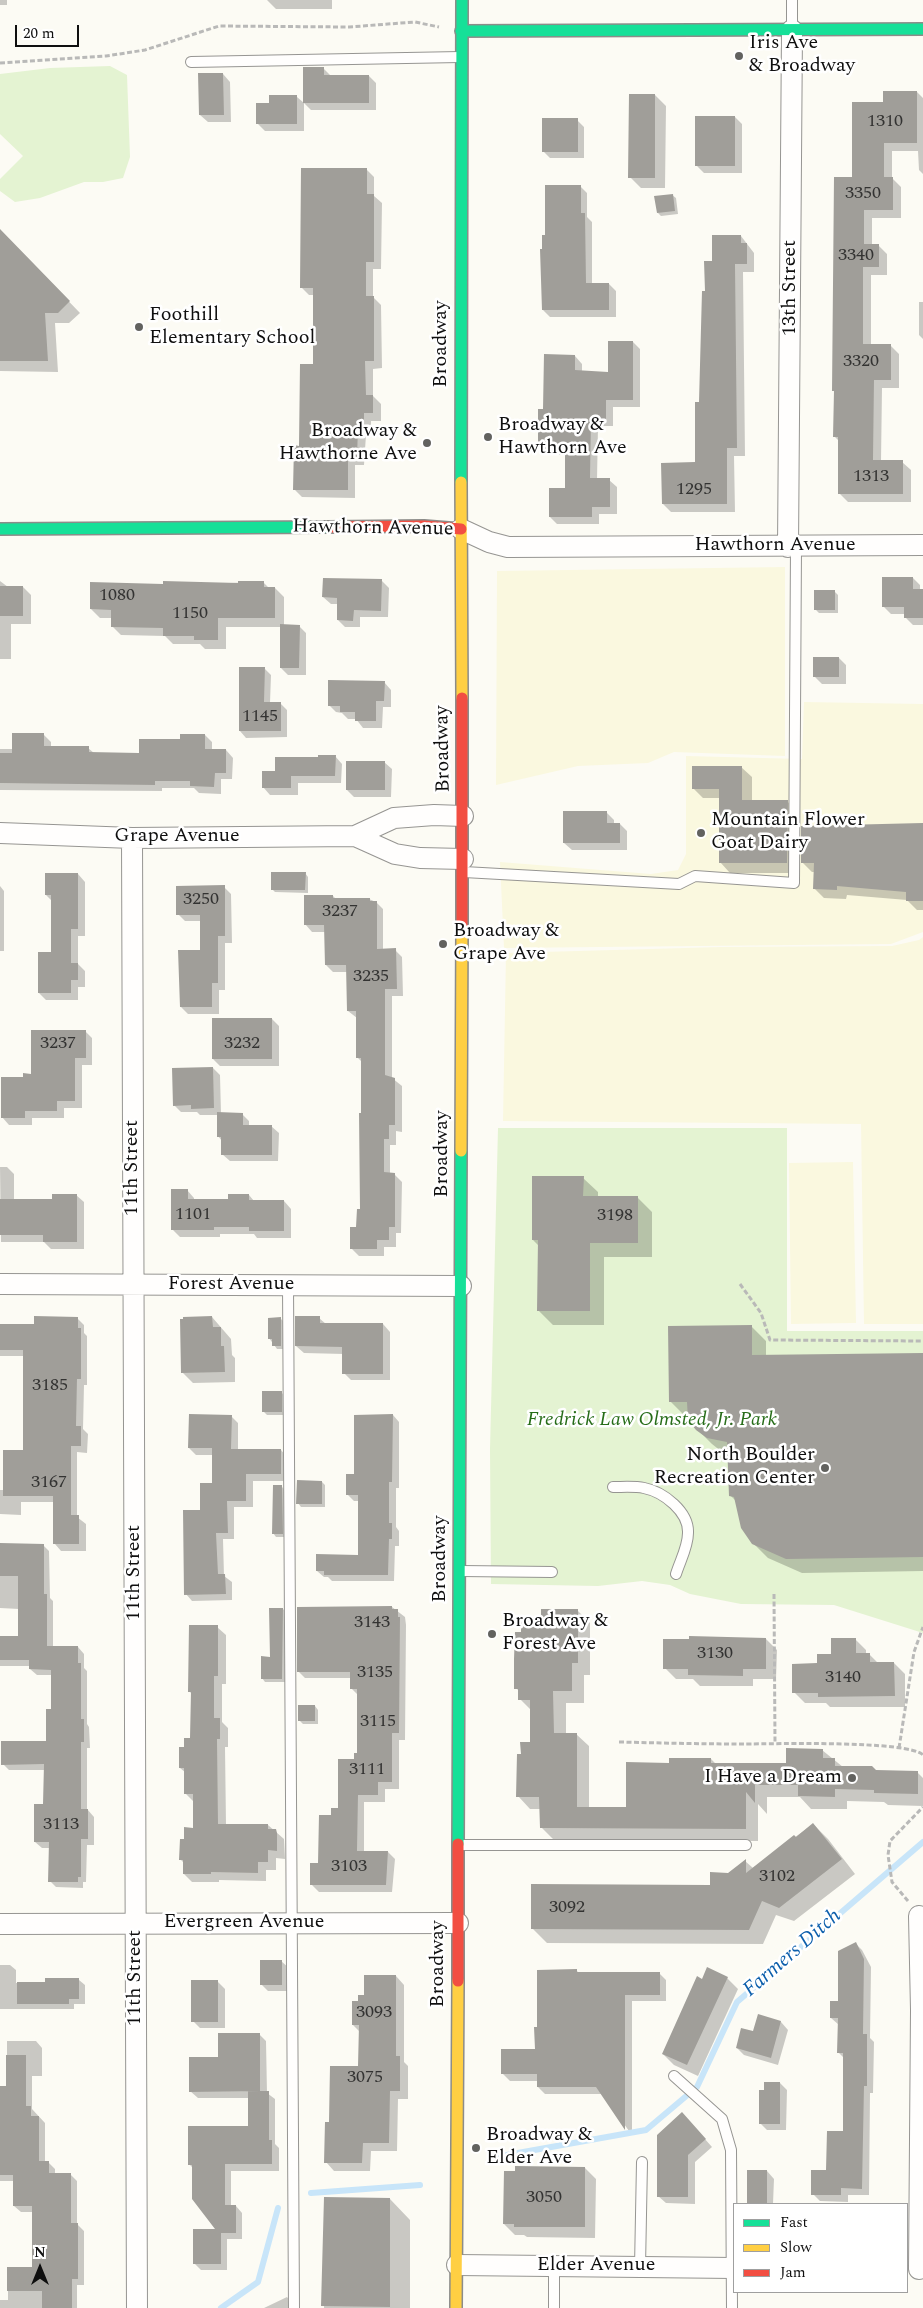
<!DOCTYPE html>
<style>
body{margin:0}
#map{position:relative;width:923px;height:2308px;overflow:hidden;background:#fcfbf4;font-family:Spectral,serif}
canvas{display:block}
.legend{position:absolute;left:733px;top:2203px;width:175px;height:90px;box-sizing:border-box;background:#fff;border:1px solid #9f9f9f;margin:0;padding:6px 9px;list-style:none;font-size:15px;color:#0f0f0f}
.legend li{display:flex;align-items:center;gap:10px;height:25px}
.legend b{width:25px;border:1px solid #9f9f9f}
.north{position:absolute;left:15px;top:2243px;width:50px;height:50px;-webkit-text-stroke:4px #fff;paint-order:stroke;rotate:0deg;font-size:14px;font-weight:700;line-height:20px;text-align:center;color:#0f0f0f}
.north::after{content:'';display:block;margin:auto;width:18px;height:22px;background:#0f0f0f;clip-path:polygon(50% 0,100% 100%,50% 72%,0 100%)}
.scale{position:absolute;left:15px;top:25px;width:64px;height:22px;box-sizing:border-box;border:2px solid #0f0f0f;border-top:0;padding-left:6px;font-size:15px;line-height:18px;white-space:nowrap;color:#0f0f0f;-webkit-text-stroke:4px #fff;paint-order:stroke}
</style>
<div id="map">
<canvas width="923" height="2308"></canvas>
<ul class="legend">
<li><b style="height:6px;background:#16e098"></b>Fast</li>
<li><b style="height:6px;background:#ffcf43"></b>Slow</li>
<li><b style="height:6px;background:#f24e42"></b>Jam</li>
</ul>
<div class="north">N</div>
<div class="scale">20 m</div>
</div>
<script>
const ctx = document.querySelector('canvas').getContext('2d');
ctx.lineJoin = 'round';
function paint(path, color) {
  ctx.fillStyle = color;
  ctx.fill(path, 'evenodd');
}
function trace(path, color, width, dash) {
  ctx.strokeStyle = color;
  ctx.lineWidth = width;
  ctx.lineCap = dash ? 'butt' : 'round';
  ctx.setLineDash(dash || []);
  ctx.stroke(path);
}
function drawText(font, color, halo, rows, align = 'center') {
  ctx.font = font + ' Spectral,serif';
  ctx.lineWidth = 5;
  ctx.setLineDash([]);
  ctx.textBaseline = 'middle';
  ctx.strokeStyle = halo;
  ctx.fillStyle = color;
  for (const [text, x, y, turn = 0] of rows) {
    ctx.save();
    ctx.translate(x, y);
    ctx.rotate((+turn || 0) * Math.PI / 180);
    ctx.textAlign = isNaN(turn) ? turn : align;
    if (halo) ctx.strokeText(text, 0, 0);
    ctx.fillText(text, 0, 0);
    ctx.restore();
  }
}
paint(new Path2D(`
 M785,567V756L674,752L648,763L578,766L496,785L497,571Z
 M804,702L923,704V932L891,944L504,948L500,862L651,874L678,870L686,854V756L802,759Z
 M923,937V1324H864L861,1124L503,1121L506,953L721,947L892,946L919,940Z
 M853,1162L856,1323L791,1324L789,1163Z`), '#faf8df');
paint(new Path2D(`
 M110,66L127,75L130,157L123,178L103,182H84L40,198L15,202L0,191V179L23,156L0,134V74L50,68Z
 M498,1128H787V1331H923V1633L834,1605L741,1604L690,1594L670,1585L642,1581L598,1586L491,1584L490,1449Z`), '#e4f3d2');
paint(new Path2D(`
 M0,0H7V5H0Z
 M267,0H332V9H276Z
 M304,68H323L331,76H369L376,83V110H311L304,103V131H265L258,124L270,104L297,97L304,103Z
 M223,74L230,82L231,122H208L200,115Z
 M917,92L923,98V174L919,170L918,151H892V178L901,187V218H872V245H878L887,254V275H871V345H890L899,354V388H882L881,462H902L911,470V502H848L840,494V442L834,436L835,393L833,390L853,178L884,103Z
 M655,95L666,106L665,188H641L630,177Z
 M735,117L742,124V173H704L697,166Z
 M577,120L584,127V158H550L543,151Z
 M366,169L374,177V196L382,203L381,269H373V297L381,305L382,368L373,369V396L381,404V421H371V435H366L364,465H355V498L302,497L295,490L314,365L315,295H309L301,287Z
 M580,186L587,193V217L592,222V284H609L616,291V317H550L543,310V250L546,236Z
 M672,195L676,198L678,214L661,216L658,213Z
 M0,230L80,313L69,323H55L58,372L0,371Z
 M741,236L754,253V272H743L745,456H734L735,512H671L663,504L697,464L706,292L713,262Z
 M919,302H923V339L919,335Z
 M633,342L640,349V407H613V426H598L597,480H609L617,487V514H599V524H557L550,517L566,489V455H546L539,448L544,410L575,356L582,364V372L609,373Z
 M913,578L920,585V591H923V625H913L906,618V614H891L884,607Z
 M381,580L389,588L388,617H360V627H345L338,620L339,604H331L323,597Z
 M0,581L8,587H23L31,595V624H11V659H0Z
 M263,582L269,588H275L284,597V626H299L306,633V675H288L281,668V627H226V649H205L200,644H173L165,636L121,635L112,626V618H100L91,609L164,585Z
 M834,591L838,595V613H819L816,610Z
 M839,658L846,665V684H822L815,677Z
 M265,669L271,675L270,703H280L287,710V737L246,738L240,731Z
 M384,682L391,690V707H383L382,728H363L356,719H348L342,713L336,712L329,705Z
 M44,735L51,742V747L88,748L94,753L140,754L181,740L205,735L212,742V750H226L233,758L232,779H221V794L199,793L194,788H162V791L0,790V749H13Z
 M335,756L342,764L341,783H298V795H270L263,787L276,772Z
 M384,762L392,769L391,797H354L347,790Z
 M741,767L752,777V801H787L797,812V873H730L720,862V798H703L693,788Z
 M606,812L614,820V824H620L627,831V850H572L564,843Z
 M923,824V910H917L907,900L847,895L846,899L824,898L814,888L815,872H812L802,862Z
 M305,873L308,877V893L275,892L272,889Z
 M78,874L85,882V936H78V964L85,971V987H78V1000H46L39,993L52,953V901L46,895Z
 M0,886L4,891V951H0Z
 M224,887L231,894L232,943H225V990H219V1014H188L181,1007L201,951V921H185L178,914Z
 M333,896L336,899H369L376,902L383,909V950H395L402,957L403,996H392V1078L402,1086V1132L396,1131V1145H390V1174L395,1175L402,1182L401,1233H396V1247H384V1256H359L352,1249L361,1210L362,1062L357,1057V1018L348,1011V972H333L326,965L325,932H312L305,924Z
 M272,1019L279,1026V1066H220L213,1059Z
 M85,1031L92,1038V1065H82V1108H64V1118H32V1125H9L2,1117L25,1079L32,1075Z
 M213,1068L220,1075L221,1114H242L249,1121V1126H271L279,1133L278,1161H230L222,1154V1141L218,1136V1115H200L197,1112H181L174,1105Z
 M0,1167H7L14,1174V1200H53L76,1195L84,1202V1249H51L44,1242H1Z
 M583,1178L598,1192V1197L638,1198L652,1212V1257H604V1325H553L538,1310L539,1246L533,1240Z
 M187,1190L194,1198V1201H229L249,1195L254,1201H284L291,1209V1238H257L254,1234H220V1237H180L173,1230Z
 M212,1317L231,1339L232,1355L235,1358V1382L193,1383L182,1372Z
 M77,1318L84,1325V1333L87,1336V1385H84L83,1429L88,1434L87,1453L77,1452V1517L86,1524V1551H61L55,1544V1502H21V1515L0,1514V1490H4L24,1451L25,1356H0V1326H35Z
 M319,1318L326,1324H383L390,1332V1380H351L344,1373V1354L304,1353L296,1346Z
 M281,1319L284,1322V1349H277L269,1338Z
 M751,1326L766,1341V1356L923,1355V1571L802,1573L768,1558L753,1543L736,1501L730,1495L729,1453L722,1452L712,1444L697,1429L689,1416H685L670,1401Z
 M281,1392L285,1396V1415H267L263,1411Z
 M393,1415L399,1422V1488H396V1527L399,1531V1546H395L394,1581H332L328,1577H324L317,1571L359,1556L360,1501H354L347,1494Z
 M231,1416L238,1423V1450H281L287,1457V1481H253V1507H234V1539H223L224,1576L232,1582V1600L192,1601L186,1594L201,1511L214,1484V1455H196L189,1448Z
 M322,1482L325,1485V1507H301L298,1503Z
 M282,1487L285,1490V1537H276L273,1533Z
 M0,1544L43,1545L49,1551L50,1598L53,1601V1647H78L84,1654V1668L87,1671V1724L89,1727L90,1748H87V1809L94,1817V1845H87L86,1882H83V1888L56,1887L50,1881V1848H42L35,1842L45,1806V1770H9L3,1764L47,1742L52,1710V1675H37L30,1669V1666H0V1637H19V1609L0,1608Z
 M392,1607L405,1617L406,1625L405,1740H399V1789H385V1802H364V1852H388L395,1859L392,1892H319L312,1885L332,1817L339,1809L358,1754V1695L351,1688V1678H305L298,1671Z
 M283,1609L286,1612L285,1682H265L262,1678L272,1658Z
 M577,1610L590,1623V1675H584V1703H566V1734H576L589,1746V1808H627L670,1764L711,1759L716,1764H787L822,1750L843,1767L875,1772H917L923,1778V1806L888,1805L884,1802L847,1801V1809H811L800,1797H767V1814L758,1804V1841L554,1840L541,1827V1809H530L518,1796L522,1755L532,1744V1711L520,1699V1692L516,1688L522,1633L542,1622Z
 M217,1627L226,1635V1684H222V1722L228,1728V1747H225L226,1825H268L284,1839L285,1859L276,1858V1870H266V1881L219,1880V1882H192L184,1874V1863L181,1860L185,1841L194,1829V1802L185,1793L186,1773L180,1768L185,1748L192,1739V1694L189,1691Z
 M766,1639L777,1650L776,1679H753V1686H700L693,1679H676L665,1668Z
 M855,1639L866,1650V1654H869L878,1663H894L905,1674V1707H830L826,1703H805L794,1692L818,1664Z
 M315,1706L318,1710V1724H303L300,1721Z
 M813,1824L828,1839L855,1874L794,1921L776,1915L763,1944L547,1943L532,1928L711,1887L745,1861L753,1868Z
 M855,1943L862,1950L871,1967L870,2038L874,2042L873,2093H870L869,2195H848V2202L820,2201L813,2194L828,2171L844,2133V2058L838,2052L839,2025L831,2018L839,2002Z
 M281,1961L289,1968V1991H268L261,1984Z
 M0,1965H10L16,1970V1983H46L79,1980L85,1985V2004H74V2009H0Z
 M576,1970L579,1973H659L666,1980V2001H632V2135L602,2094H545L538,2087V2081H510L502,2073L536,2050Z
 M396,1976L404,1985V2062L408,2066V2099H398L397,2151H371L370,2171H334L326,2162L330,2123L359,2067L360,2032L353,2025L365,1996Z
 M727,1978L738,1989L698,2076L674,2065L663,2054L703,1980Z
 M217,1981L225,1989V2028H200L193,2021Z
 M781,2022L788,2030L778,2065L744,2055L737,2048L754,2033Z
 M259,2034L266,2041L267,2093L275,2099V2144L279,2148V2171H231V2206H236L242,2213V2239H227V2270H201L194,2263L217,2230L193,2168L190,2165L250,2127V2098H198L190,2091L220,2058Z
 M7,2041H36L42,2048V2076H32V2109L45,2123V2162H48L55,2169V2174H70L77,2181V2224L84,2231V2285H77V2308H0V2300H8V2269H33V2212H21L14,2206V2181H0V2088H7Z
 M780,2083L787,2090L786,2130H767L760,2123L765,2092Z
 M689,2121L712,2147L695,2162V2204L666,2203L658,2196Z
 M585,2168L596,2179L595,2238L527,2237L524,2235H515L504,2224Z
 M749,2171H767L774,2179L773,2204H748Z
 M325,2199H390L410,2220V2308H324Z
 M287,2297L293,2304V2308H264Z`), '#0003');
trace(new Path2D(`
 M501,2156L646,2130L697,2087L737,2002L923,1842
 M311,2193L420,2185
 M221,2308L258,2282L278,2208`), '#c8e5f9', 6);
paint(new Path2D(`
 M303,67H324V75H369V103H303Z
 M198,73H223L224,115H199Z
 M883,91H917V143H884V177H893V210H864V244H879V267H863V344H891V380H874L873,460H903V494H838V437H833L834,391H832L834,177H852V102H883Z
 M629,94H655V178H628Z
 M269,95H297V124H256V103H269Z
 M695,116H735V166H695Z
 M542,118H578V152H542Z
 M301,168H367V194H374V262H366V296H374V361H365L366,395H373V413H364V428H358L357,458H348V490H293L294,445L299,446L300,364H313V288H300Z
 M545,185H581V213H585L586,283H609V310H542L540,249H542V235H545Z
 M673,194L675,211L657,213L654,196Z
 M0,229L70,301L58,313H45L48,361H0Z
 M712,235H741V243H747V264H735L737,448H727V504H662L661,463L695,462V402H699L702,291H705L704,261H712Z
 M608,341H633V400H606V420L591,419L590,478H610V507H592V517H549V488H565V448H538V409H543L544,354L575,355V370L608,372Z
 M882,577H913V589H923V618H904V607H882Z
 M323,578L382,579L381,611L354,610L353,621L337,620V598L322,597Z
 M163,581L238,583V581H264V587H275V618H218V640H194V636H163V628L111,627V610L90,609V582L163,584Z
 M0,586H23V616H0Z
 M814,590H835V610H814Z
 M280,624L300,625L299,668H280Z
 M813,657H839V677H813Z
 M239,667H265L264,702H281V731H239Z
 M328,680L385,681L384,701H376V721H355V712H340V706H328Z
 M12,733H44V746H89V752L139,753V739H180V734H205V749H226V773H215L214,787L190,786V781H155V785L0,783V753H12Z
 M318,755H336L335,776H291V788H262V771H275V757H318Z
 M346,761H385V790H346Z
 M692,766H742V800H788L787,863H719V789H692Z
 M563,811H607V823H620V843H563Z
 M923,823V901H906V892L837,886V890L813,889L814,863H801V826Z
 M271,872H306L305,890H271Z
 M45,873H78V929H71V963H78V980H71V993H38V952H51V895H45Z
 M225,885V936H218V983H212V1007H180L178,950H200V915H176V886Z
 M304,895H333V898H370V901H377V949L396,948L397,989H385V1075L395,1078V1125H389V1139H384V1172L395,1173V1227H389V1240H377V1249H350V1227H356L357,1209H360L359,1113H361V1058H356V1011H347L346,965H325L324,925H304Z
 M212,1018H272V1059H212Z
 M31,1030H86V1058H75V1101H57V1111H25V1118H1V1077H23V1073L31,1074Z
 M213,1067L214,1108L191,1109V1105L173,1106L172,1068Z
 M217,1112L243,1113V1125H272V1155H221V1137H217Z
 M532,1176H584L583,1196H638V1243H590V1311H537L538,1240H532Z
 M171,1189H188V1199H228V1194H249V1200H284V1231H249V1227H214V1230H171Z
 M52,1194H77V1242H43V1235H0V1199H52Z
 M34,1316L78,1317V1328H81V1379H77L76,1426H81V1446H71V1515H79V1544H53V1496H3V1450H23V1350H0V1324H34Z
 M212,1316L213,1327H221V1346H224L225,1372L181,1373L180,1319H183V1317Z
 M320,1316V1323H383V1374H342V1347L295,1346V1316Z
 M281,1317V1346H272V1339H268V1318Z
 M752,1325V1355L923,1353V1557L786,1559L752,1544L741,1528L734,1497L729,1496L727,1442L707,1438L696,1430L688,1420L687,1402H669L668,1326Z
 M262,1391H282V1412H262Z
 M189,1414L232,1415L231,1449H281V1474H246V1501H227L228,1533H216L218,1574H225L226,1594L184,1595L183,1510H200V1483H212V1448H188Z
 M393,1414L392,1482H389V1523H392V1539H389L388,1575H324V1571H316V1554L358,1555V1495H346V1474H354V1415Z
 M297,1480L322,1481V1504H296Z
 M273,1485H282L283,1534H272Z
 M0,1543L44,1544V1594H47V1646H78V1663H81V1719H84V1742H81V1809H88V1839H81V1877H78V1882H48L49,1842H34V1804H43L44,1764L1,1765V1741H46V1709H51V1670L29,1669V1660H0V1636H18V1576H0Z
 M392,1606V1609H398V1617H400L399,1733H392V1782H378V1795H358L357,1851H388L386,1885H310V1863H318L319,1815H331V1808H338V1759H354V1753H357V1689H350V1672H297V1607Z
 M269,1608H283L282,1679H261V1656L270,1657Z
 M541,1609H578V1663H572V1691H553L554,1733H577V1807H626V1762L669,1763V1758H711V1763H786V1748L823,1749V1758H835V1766H872L876,1770L918,1771V1794L874,1793V1790L835,1789V1797L798,1796V1785H755V1803L746,1792V1829L540,1828L539,1797H516L517,1754H521L520,1742H530V1700H518V1689H514V1659L515,1632H521V1621H541Z
 M189,1625H218V1676H214V1718H220V1739H217L218,1824H268V1829H276L277,1833V1851L268,1850V1862H258V1873L211,1872V1874H183V1860H179L180,1839H184V1827L193,1828V1794H184V1768H179V1747H184V1738H190L191,1692H188Z
 M689,1636L766,1638V1669H743V1676L688,1675V1669H663V1639H689Z
 M831,1638H856V1653H870V1662H894L895,1696L818,1697V1693H792V1664L817,1663V1654H831Z
 M298,1705H315V1721H298Z
 M813,1823L842,1859L779,1908L762,1901L749,1930L531,1929V1884L710,1885V1872L728,1873L746,1859V1873L794,1835L796,1837Z
 M856,1942L864,1959L863,2034H867V2086H864L862,2189L841,2188V2195H811V2170H826L827,2131H843V2053H837L838,2018H830V2001H838V1951Z
 M260,1960H282V1985H260Z
 M707,1967L728,1977L687,2065L662,2054L697,1976L702,1979Z
 M577,1969V1972H660V1995H625V2130L596,2087H537V2074H501V2049H535L534,2027H537V1970Z
 M364,1975H396V2056H400V2091H390L389,2143H363L362,2163H324L325,2122H329L330,2066H358L359,2025H352V2001H358V1995H364Z
 M45,1978H79V1999H69V2004H17V1982H45Z
 M191,1980H218V2022H191Z
 M758,2014L781,2021L771,2058L736,2048L741,2028L753,2031Z
 M218,2033H260V2091L189,2092V2057H218Z
 M6,2055H26V2106H31V2116H39V2161H49V2173H71V2223H78V2279H72V2308H42V2291H7V2267H32V2206H13V2175H0V2086H6Z
 M764,2082H780V2124H759V2090H764Z
 M248,2091H269V2140H272V2164H225V2205H236V2233H221V2264H193V2229H215L192,2199V2165H188V2126H248Z
 M682,2112L706,2139L688,2155V2197H657V2135Z
 M515,2166L585,2167V2227H514V2224H503L504,2171H515Z
 M747,2170H767V2204H747Z
 M324,2197L390,2198V2307L321,2306Z`), '#a09e99');
const lane = new Path2D(`
 M792,29V0
 M191,62L460,57
 M464,872L679,884L695,876L794,883L796,547
 M288,1285L294,2308
 M613,1487C623,1487 635,1486 644,1488C664,1492 689,1512 688,1533C688,1547 680,1561 676,1574
 M461,1571L552,1572
 M460,1845H746
 M674,2076L722,2119L731,2150L732,2308
 M554,2266V2308
 M640,2267L642,2162`);
const street = new Path2D(`
 M461,529L489,542L508,547L923,545
 M788,547L792,30
 M0,833L132,838L355,836L395,854L420,858L463,859
 M355,836L394,818L434,815L463,816
 M132,838L137,2308
 M0,1284L461,1286
 M919,1916L921,2010L919,2269
 M0,1924L458,1923
 M457,2265L734,2268`);
const fast = new Path2D(`
 M461,31L923,29
 M461,482L462,0
 M0,529L328,527
 M458,1844L461,1151`);
const slow = new Path2D(`
 M461,482L462,698
 M461,1151L462,927
 M456,2308L458,1981`);
const jam = new Path2D(`
 M328,527L424,526L461,529
 M462,698V927
 M458,1981V1844`);
trace(lane, '#969592', 12);
trace(street, '#969592', 22);
trace(fast, '#8c8c89', 14);
trace(slow, '#8c8c89', 14);
trace(jam, '#8c8c89', 14);
trace(new Path2D(`
 M0,63L106,56L145,50L219,26L349,27L415,22L439,27
 M740,1284L761,1313L770,1340L923,1341
 M774,1594L775,1743
 M619,1742C661,1743 703,1744 745,1744C773,1744 908,1740 923,1755
 M899,1748L914,1652L923,1627
 M908,1901L892,1882L888,1855L890,1841L923,1807`), '#b9b9b8', 3, [5, 2.5]);
trace(lane, '#fffefd', 10);
trace(street, '#fffefd', 20);
trace(fast, '#16e098', 11);
trace(slow, '#ffcf43', 11);
trace(jam, '#f24e42', 11);
for (const [x, y, r, color] of [
 [739,56,5,"#62625f"],
 [139,327,5,"#62625f"],
 [488,437,5,"#62625f"],
 [427,443,5,"#62625f"],
 [701,833,5,"#62625f"],
 [443,944,5,"#62625f"],
 [825,1468,5,"#62625f"],
 [492,1634,5,"#62625f"],
 [852,1778,5,"#62625f"],
 [476,2148,5,"#62625f"]
]) {
  const dot = new Path2D();
  dot.arc(x, y, r, 0, 2 * Math.PI);
  ctx.fillStyle = color;
  ctx.fill(dot);
  trace(dot, '#fff', 2);
}
drawText('18px', '#333332', null, [
 ["1310",885,122],
 ["3350",863,194],
 ["3340",856,256],
 ["3320",861,362],
 ["1313",871,477],
 ["1295",694,490],
 ["1080",117,596],
 ["1150",190,614],
 ["1145",260,717],
 ["3250",201,900],
 ["3237",340,912],
 ["3235",371,977],
 ["3237",58,1044],
 ["3232",242,1044],
 ["1101",193,1215],
 ["3198",615,1216],
 ["3185",50,1386],
 ["3167",49,1483],
 ["3143",372,1623],
 ["3130",715,1654],
 ["3135",375,1673],
 ["3140",843,1678],
 ["3115",378,1722],
 ["3111",367,1770],
 ["3113",61,1825],
 ["3103",349,1867],
 ["3102",777,1877],
 ["3092",567,1908],
 ["3093",374,2013],
 ["3075",365,2078],
 ["3050",544,2198]
]);
drawText('20px', '#0f0f0f', '#fff', [
 ["Iris Ave",749,44],
 ["& Broadway",749,67],
 ["Foothill",149,316],
 ["Elementary School",149,339],
 ["Broadway &",498,426],
 ["Hawthorn Ave",498,449],
 ["Broadway &",417,432,"right"],
 ["Hawthorne Ave",417,455,"right"],
 ["Mountain Flower",711,821],
 ["Goat Dairy",711,844],
 ["Broadway &",453,932],
 ["Grape Ave",453,955],
 ["North Boulder",815,1456,"right"],
 ["Recreation Center",815,1479,"right"],
 ["Broadway &",502,1622],
 ["Forest Ave",502,1645],
 ["I Have a Dream",842,1778,"right"],
 ["Broadway &",486,2136],
 ["Elder Ave",486,2159]
], 'left');
drawText('20px', '#0f0f0f', '#fff', [
 ["13th Street",791,288,-90],
 ["Broadway",442,344,-90],
 ["Hawthorn Avenue",373,529,1],
 ["Hawthorn Avenue",775,546],
 ["Broadway",444,749,-91],
 ["Grape Avenue",177,837],
 ["Broadway",443,1154,-90],
 ["11th Street",133,1168,-90],
 ["Forest Avenue",231,1285],
 ["Broadway",441,1559,-90],
 ["11th Street",135,1573,-90],
 ["Evergreen Avenue",244,1923],
 ["Broadway",439,1964,-90],
 ["11th Street",136,1978,-90],
 ["Elder Avenue",596,2266]
]);
drawText('italic 20px', '#276d19', '#fff', [
 ["Fredrick Law Olmsted, Jr. Park",652,1421]
]);
drawText('italic 21px', '#0d5fac', '#fff', [
 ["Farmers Ditch",793,1954,-41]
]);
</script>
